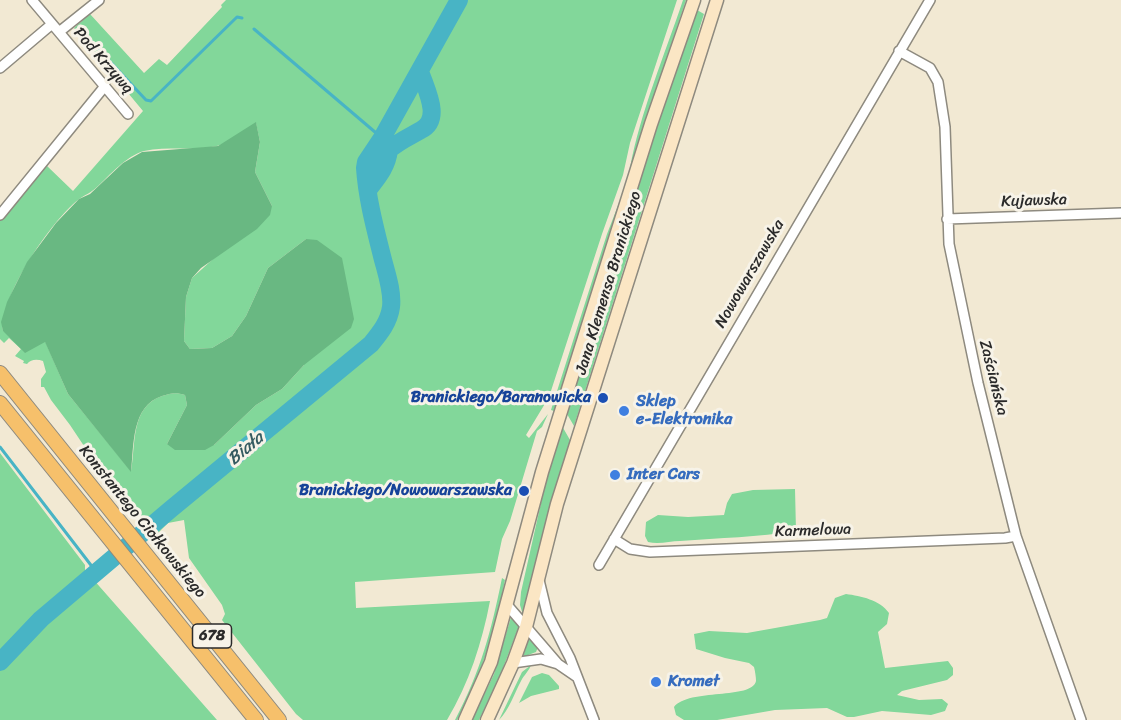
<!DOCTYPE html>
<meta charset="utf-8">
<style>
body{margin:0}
canvas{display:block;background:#f2e9d3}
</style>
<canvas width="1121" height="720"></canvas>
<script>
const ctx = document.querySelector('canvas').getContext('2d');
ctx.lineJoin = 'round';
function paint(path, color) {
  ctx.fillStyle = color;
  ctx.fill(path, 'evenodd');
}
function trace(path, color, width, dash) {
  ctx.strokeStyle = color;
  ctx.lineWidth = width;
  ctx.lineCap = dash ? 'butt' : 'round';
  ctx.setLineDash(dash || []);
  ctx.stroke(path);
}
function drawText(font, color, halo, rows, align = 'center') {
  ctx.font = font + ' Sriracha,sans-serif';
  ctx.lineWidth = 6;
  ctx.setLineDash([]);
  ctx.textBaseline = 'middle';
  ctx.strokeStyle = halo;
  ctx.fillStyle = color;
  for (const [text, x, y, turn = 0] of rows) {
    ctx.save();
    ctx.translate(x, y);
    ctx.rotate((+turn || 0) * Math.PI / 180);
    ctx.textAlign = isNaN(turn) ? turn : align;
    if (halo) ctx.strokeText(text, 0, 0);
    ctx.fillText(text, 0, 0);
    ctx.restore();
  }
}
paint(new Path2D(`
 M226,0H677L630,143L623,175L602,234L549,397L526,435L529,438L548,414L542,427L537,431L510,521L502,539L495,572L355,582L356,608L490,601C482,643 469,683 447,720H303L296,714L222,620L225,614L222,605L189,558L184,520L168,523L154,537L104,476L70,425L51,400L44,387H41V379L46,372L43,361C37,359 31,359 27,364L23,363L24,361L15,356L21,349L9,338L4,343L0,339V214L46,165L73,191L143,111L74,28L90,14L144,73L159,59L167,65L222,7L221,5ZM256,123L260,142L255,172L272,206L192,278L186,297L184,341L190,349L212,348L232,336L246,316L268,268L306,239L304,365L282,389L256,405L214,445L167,444L187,405L185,395C176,392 171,393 162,396C130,407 136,445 131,471L68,394L45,341L3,331C0,296 51,221 78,200C84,195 91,193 97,187C110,175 126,156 144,151C167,146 193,151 217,146C229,143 244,130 256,123Z
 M683,0H686L630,168C640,113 665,54 683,0Z
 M697,10L704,14L574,426L567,414L655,130Z
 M626,185L554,411L551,410L607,234Z
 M562,426L570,440L523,615L520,605L521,592L548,472Z
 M0,453L85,565V570L217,720H0Z
 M795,489L796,531C758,537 720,538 680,541C670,541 659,545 648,542L645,536L646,522L658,515L688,517L724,515L727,503L732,494L753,490Z
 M502,578L505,580C495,630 482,675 457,720H455C481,670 491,632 502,578Z
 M846,594C861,596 880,600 889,613L887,624L878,632L885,668L948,661L953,668V675L947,680L902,691L897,695L919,700L942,699L948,704L945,711L931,715L882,711L854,717H847L827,708L775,710L717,720H684L676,715L674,707C689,688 752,700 756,681C756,677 755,671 754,667L749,663L725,658L696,649L694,634L709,631L747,633L820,620L827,618L835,598Z
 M512,614L519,626L500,676L479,720H472L494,674Z
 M529,638L538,647L536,652L523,657Z
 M531,665C529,671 524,675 521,681C514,694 509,710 499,720L522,672Z
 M542,673L549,675L559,686V689L531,696L519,703L532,677Z`), '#82d79a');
paint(new Path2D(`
 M256,122L260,142L255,172L272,206L270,215L257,229L201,268L192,278L186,297L184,341L190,349L212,348L232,336L246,316L268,268L306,239L317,240L342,258L354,319L351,328L304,365L282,389L256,405L214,445L205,450H175L167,444L187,405L185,395C176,392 171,393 162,396C131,406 134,446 131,472L68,394L45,342L25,353L3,331L1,322L7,302L27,262L56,223L79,199L90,194L123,163L142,152L218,146Z`), '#69b882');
trace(new Path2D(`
 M254,29L382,138
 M89,39L146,100L151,101L237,17L242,18
 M0,447L97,573`), '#48b4c5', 3);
trace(new Path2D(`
 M368,190C378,177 387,167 389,150C399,141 409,137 421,130C443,119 425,88 420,71
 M0,662L41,619L171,509L371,344C380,333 389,322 391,307C393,291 386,272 382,256C375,228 367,198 365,168L366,162L382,138L459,0`), '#48b4c5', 18);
const street = new Path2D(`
 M32,0L128,114
 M59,32L99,0
 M899,51L930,68L938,82L945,127L949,244L978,383L1016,536L1081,720
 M0,68L52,24
 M0,215L105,86
 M947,219L1121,213
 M614,539L630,549L650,552L1005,538L1016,536
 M599,565L930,0
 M539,580L547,613L570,658L594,720
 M508,606L558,664L577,677
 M513,663L541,659L558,664`);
const secondary = new Path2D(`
 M465,720L491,662L542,472L651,124L694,0
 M487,720L513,663L526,627L557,504L717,0`);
const primary = new Path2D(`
 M0,373L279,720
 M0,403L256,720`);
trace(street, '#8e8a7f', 12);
trace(secondary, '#8e8a7f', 15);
trace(primary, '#8e8a7f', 16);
trace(street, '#fff', 9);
trace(secondary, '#fbe6c4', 12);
trace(primary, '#f6c06b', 14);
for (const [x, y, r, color] of [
 [603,398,6,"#1a4fb4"],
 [624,411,6,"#3f7fe0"],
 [615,475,6,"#3f7fe0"],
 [524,491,6,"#1a4fb4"],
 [656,682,6,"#3f7fe0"]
]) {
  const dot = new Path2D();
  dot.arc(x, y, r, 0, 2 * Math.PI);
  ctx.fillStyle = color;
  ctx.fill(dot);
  trace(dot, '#f7f3e8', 2);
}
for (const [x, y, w] of [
 [212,636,39]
]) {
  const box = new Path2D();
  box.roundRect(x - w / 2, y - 12, w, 24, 4.5);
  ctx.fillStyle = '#f7f3e8';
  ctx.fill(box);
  trace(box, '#2b2b2b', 1.5);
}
drawText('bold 15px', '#2b2b2b', null, [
 ["678",212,636]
]);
drawText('16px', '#2b2b2b', '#f7f3e8', [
 ["Pod Krzywą",103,61,49],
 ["Kujawska",1034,201,-2],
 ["Nowowarszawska",750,274,-60],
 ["Jana Klemensa Branickiego",609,283,-73],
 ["Zaściańska",993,378,76],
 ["Konstantego Ciołkowskiego",142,522,51],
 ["Karmelowa",813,531,-2]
]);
drawText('bold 16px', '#164399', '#f7f3e8', [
 ["Branickiego/Baranowicka",591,398],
 ["Branickiego/Nowowarszawska",512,491]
], 'right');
drawText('bold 16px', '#366cbe', '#f7f3e8', [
 ["Sklep",636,402],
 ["e-Elektronika",636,420],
 ["Inter Cars",627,475],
 ["Kromet",668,682]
], 'left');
drawText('italic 18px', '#355b61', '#f7f3e8', [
 ["Biała",246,449,-40]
]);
</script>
